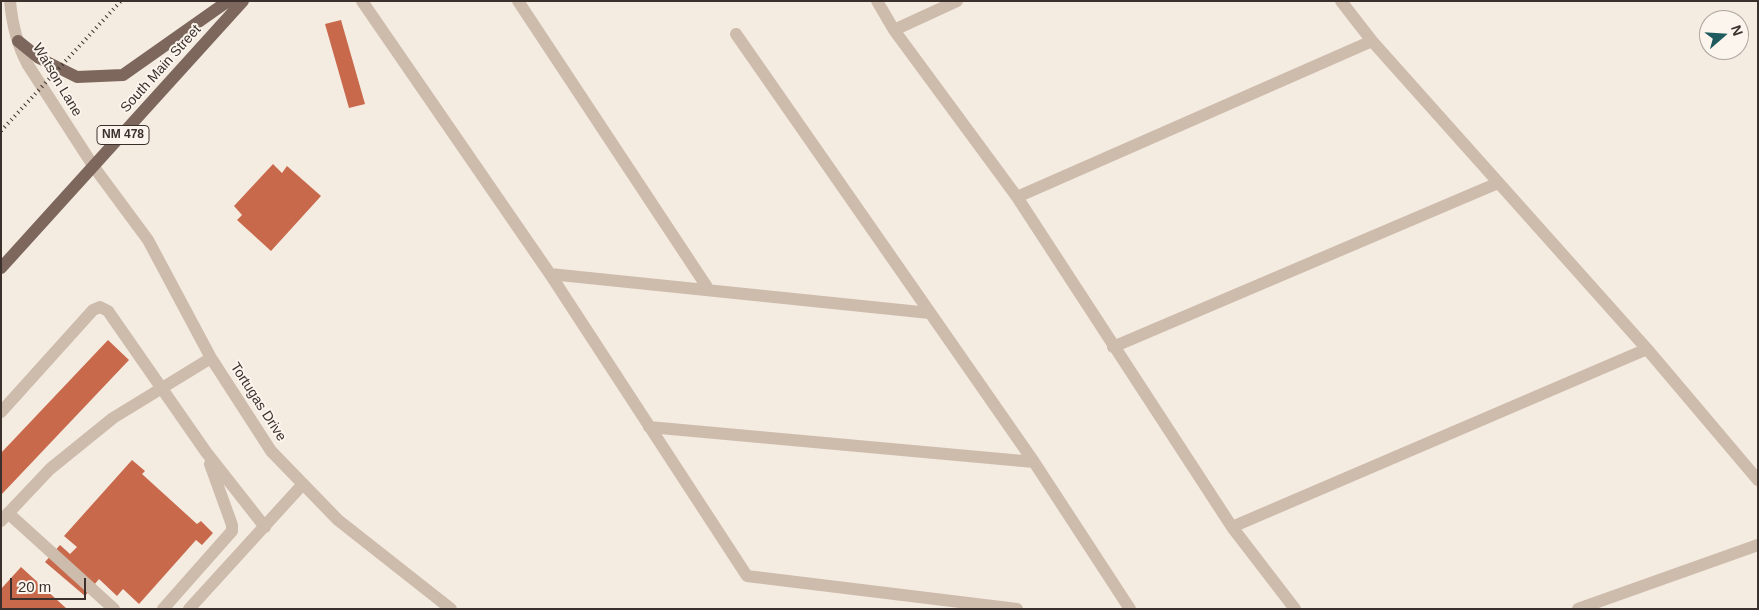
<!DOCTYPE html>
<style>
body{margin:0}
#map{position:relative;width:1759px;height:610px;overflow:hidden;background:#f4ebe1;font-family:Arial,sans-serif}
canvas{display:block}
.frame{position:absolute;inset:0;border:2px solid #3b302b;pointer-events:none}
.north{position:absolute;left:1699px;top:10px;width:50px;height:50px;box-sizing:border-box;background:#fbf5ee;border:1px solid #aea6a0;border-radius:50%;rotate:71deg;font-size:14px;font-weight:700;line-height:20px;text-align:center;color:#3b302b}
.north::after{content:'';display:block;margin:auto;width:18px;height:22px;background:#1f5a5e;clip-path:polygon(50% 0,100% 100%,50% 72%,0 100%)}
.scale{position:absolute;left:10px;top:578px;width:76px;height:22px;box-sizing:border-box;border:2px solid #3b302b;border-top:0;padding-left:6px;font-size:15px;line-height:18px;white-space:nowrap;color:#3b302b;-webkit-text-stroke:4px #fbf5ee;paint-order:stroke}
</style>
<div id="map">
<canvas width="1759" height="610"></canvas>
<div class="frame"></div>
<div class="north">N</div>
<div class="scale">20 m</div>
</div>
<script>
const ctx = document.querySelector('canvas').getContext('2d');
ctx.lineJoin = 'round';
function paint(path, color) {
  ctx.fillStyle = color;
  ctx.fill(path, 'evenodd');
}
function trace(path, color, width, dash) {
  ctx.strokeStyle = color;
  ctx.lineWidth = width;
  ctx.lineCap = dash ? 'butt' : 'round';
  ctx.setLineDash(dash || []);
  ctx.stroke(path);
}
function drawText(font, color, halo, rows, align = 'center') {
  ctx.font = font + ' Arial,sans-serif';
  ctx.lineWidth = 4;
  ctx.setLineDash([]);
  ctx.textBaseline = 'middle';
  ctx.strokeStyle = halo;
  ctx.fillStyle = color;
  for (const [text, x, y, turn = 0] of rows) {
    ctx.save();
    ctx.translate(x, y);
    ctx.rotate((+turn || 0) * Math.PI / 180);
    ctx.textAlign = isNaN(turn) ? turn : align;
    if (halo) ctx.strokeText(text, 0, 0);
    ctx.fillText(text, 0, 0);
    ctx.restore();
  }
}
paint(new Path2D(`
 M341,20L365,104L349,108L325,24Z
 M273,164L282,173L287,166L321,196L271,251L237,220L242,215L234,206Z
 M108,340L129,360L1,495V453Z
 M132,460L145,471L142,474L197,524L201,521L213,533L202,545L196,540L139,604L123,589L117,596L99,579L85,596L45,562L60,545L70,554L77,547L64,536Z
 M21,567L67,609H1V589Z`), '#c8694b');
trace(new Path2D(`
 M10,1C12,23 17,45 28,65L94,167L148,240L211,358L271,451L338,520L451,609
 M362,1L550,274L747,576L1017,609
 M518,1L709,290
 M877,1L894,30L1017,197L1232,527L1295,609
 M1341,1L1372,41L1647,349L1758,480
 M894,30L957,1
 M736,34L1034,462L1130,609
 M1017,197L1372,41
 M550,274L930,313
 M1113,347L1498,183
 M1,412L93,310L100,307L108,311L206,452L265,527
 M649,427L1034,462
 M8,513L114,609
 M1,521L50,469L113,418L211,358
 M1232,527L1647,349
 M163,609L232,531V525L210,464
 M189,609L303,484
 M1578,609L1758,545`), '#cdbbac', 12);
trace(new Path2D(`
 M18,41L39,58L77,77L123,75L228,1
 M1,268L243,1`), '#7d675c', 12);
trace(new Path2D(`
 M1,131L121,1`), '#3b302b', 4, [1, 4]);
for (const [x, y, w] of [
 [123,135,52]
]) {
  const box = new Path2D();
  box.roundRect(x - w / 2, y - 9.5, w, 19, 4);
  ctx.fillStyle = '#fbf5ee';
  ctx.fill(box);
  trace(box, '#3b302b', 1);
}
drawText('bold 12px', '#3b302b', null, [
 ["NM 478",123,135]
]);
drawText('14px', '#3b302b', '#fbf5ee', [
 ["South Main Street",161,69,-48],
 ["Watson Lane",57,80,59],
 ["Tortugas Drive",258,402,57]
]);
</script>
